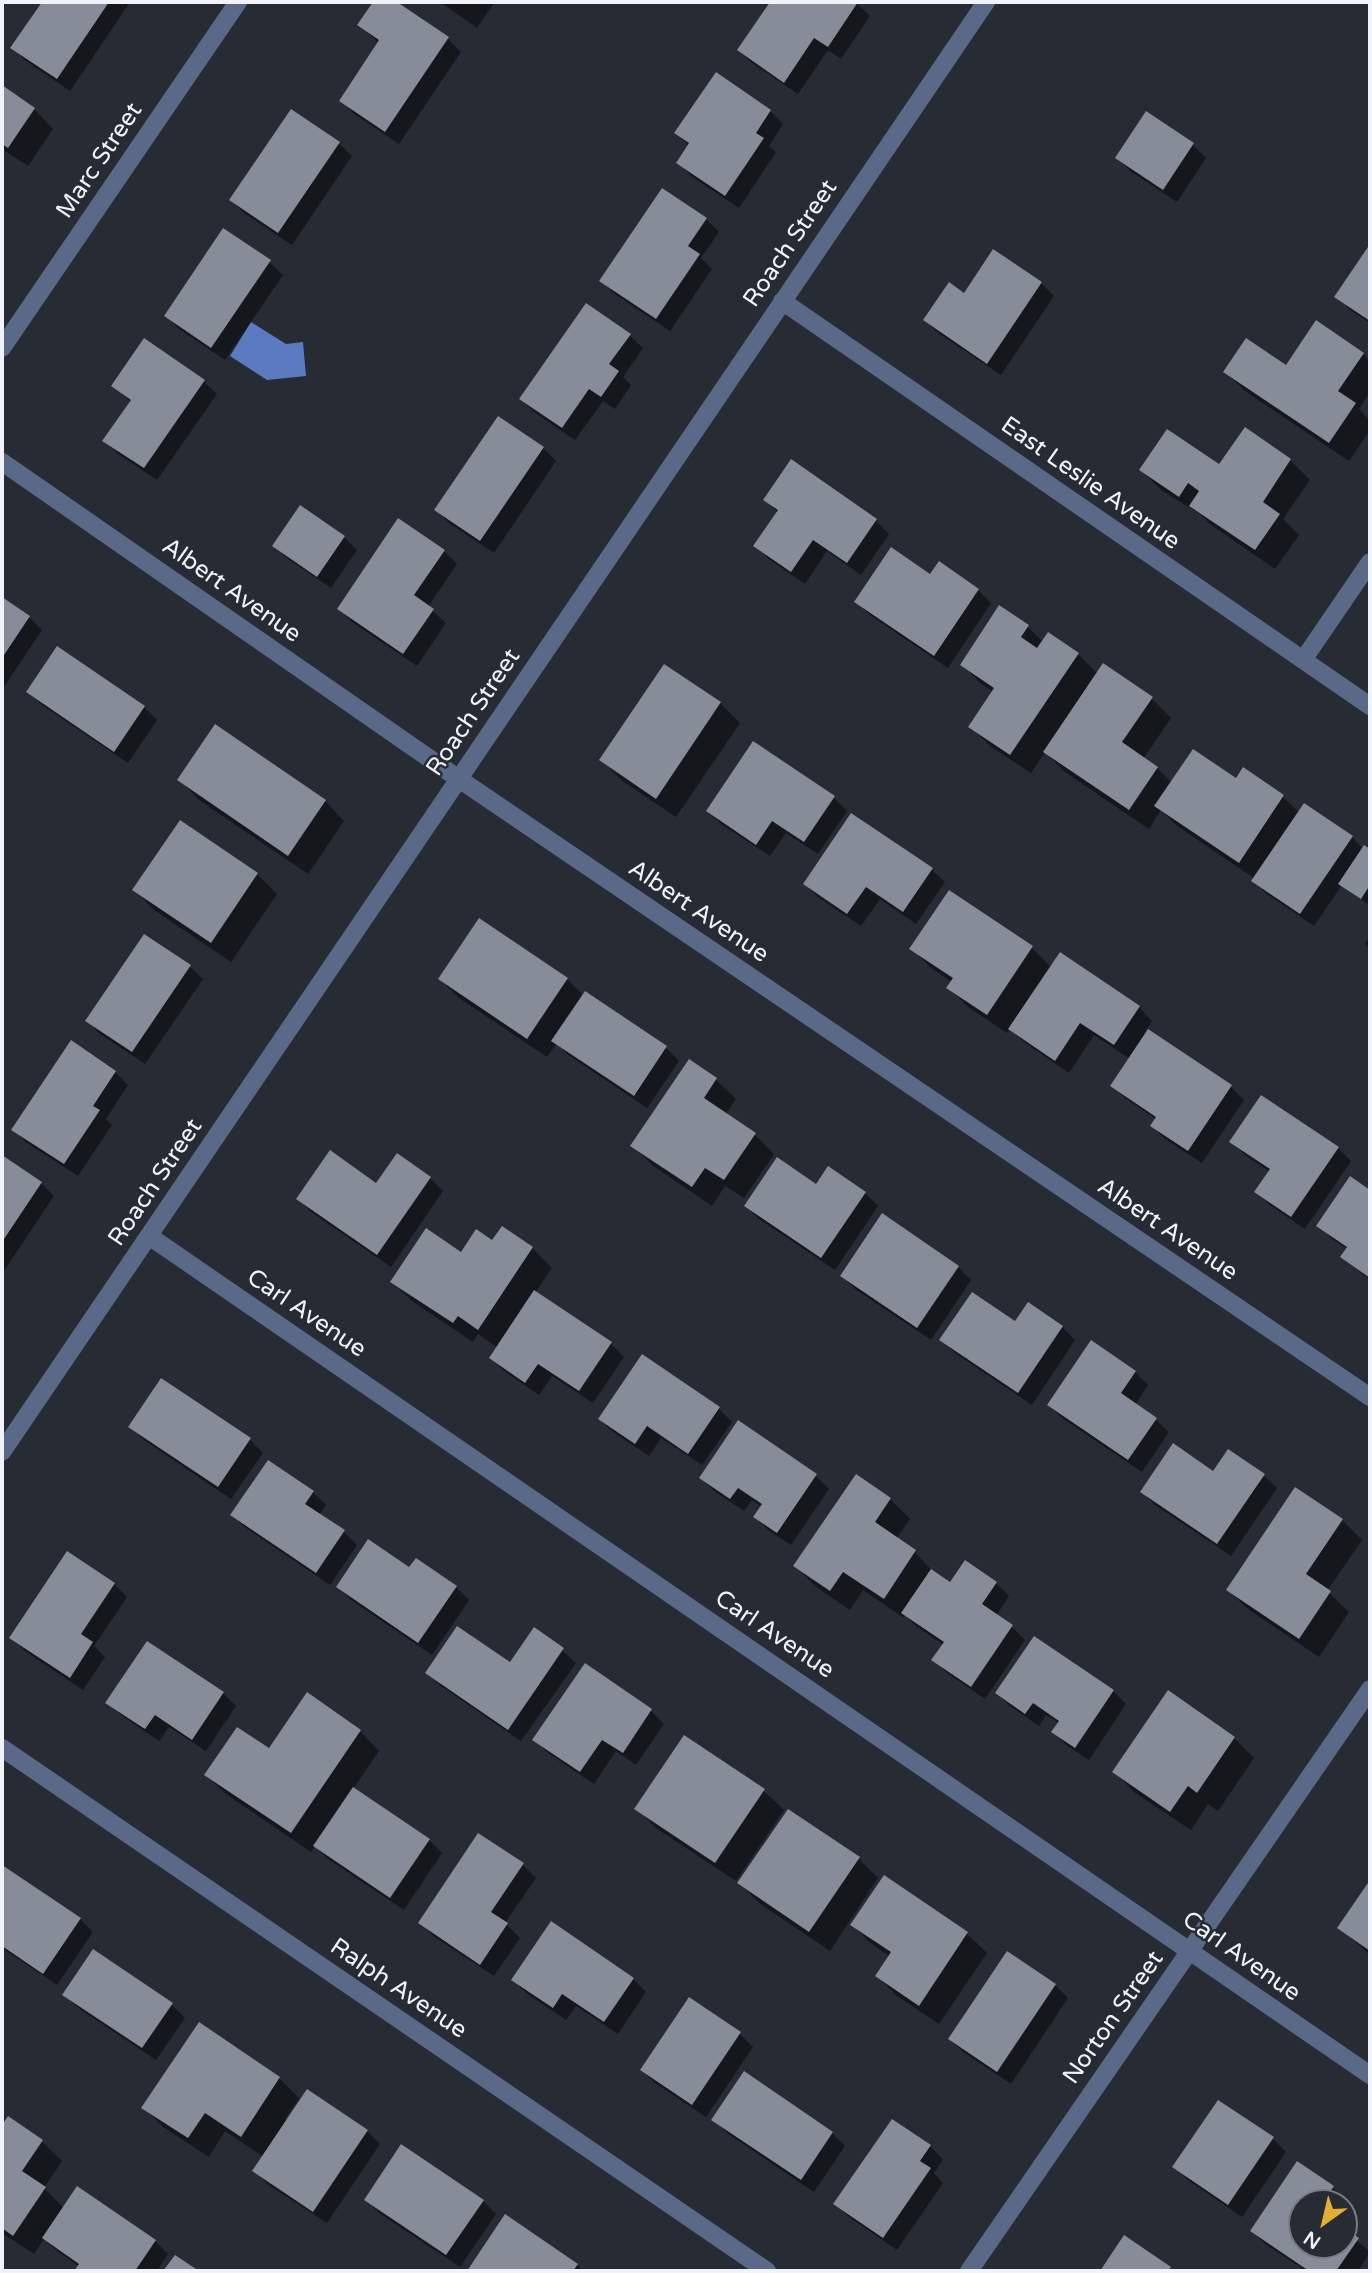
<!DOCTYPE html>
<style>
body{margin:0}
#map{position:relative;width:1372px;height:2273px;overflow:hidden;background:#262b34;font-family:"Varela Round",sans-serif}
canvas{display:block}
.frame{position:absolute;inset:0;border:4px solid #f0f4fa;pointer-events:none}
.north{position:absolute;left:1288px;top:2189px;width:70px;height:70px;box-sizing:border-box;background:#262b34;border:2px solid #777b83;border-radius:50%;rotate:214deg;font-size:19px;font-weight:700;line-height:28px;text-align:center;color:#f0f4fa}
.north::after{content:'';display:block;margin:auto;width:24px;height:32px;background:#e1af34;clip-path:polygon(50% 0,100% 100%,50% 72%,0 100%)}
</style>
<div id="map">
<canvas width="1372" height="2273"></canvas>
<div class="frame"></div>
<div class="north">N</div>
</div>
<script>
const ctx = document.querySelector('canvas').getContext('2d');
ctx.lineJoin = 'round';
function paint(path, color) {
  ctx.fillStyle = color;
  ctx.fill(path, 'evenodd');
}
function trace(path, color, width, dash) {
  ctx.strokeStyle = color;
  ctx.lineWidth = width;
  ctx.lineCap = dash ? 'butt' : 'round';
  ctx.setLineDash(dash || []);
  ctx.stroke(path);
}
function drawText(font, color, halo, rows, align = 'center') {
  ctx.font = font + ' "Varela Round",sans-serif';
  ctx.lineWidth = 5;
  ctx.setLineDash([]);
  ctx.textBaseline = 'middle';
  ctx.strokeStyle = halo;
  ctx.fillStyle = color;
  for (const [text, x, y, turn = 0] of rows) {
    ctx.save();
    ctx.translate(x, y);
    ctx.rotate((+turn || 0) * Math.PI / 180);
    ctx.textAlign = isNaN(turn) ? turn : align;
    if (halo) ctx.strokeText(text, 0, 0);
    ctx.fillText(text, 0, 0);
    ctx.restore();
  }
}
paint(new Path2D(`
 M251,322L286,344L303,342L306,376L267,380L230,356Z`), '#5b7ac0');
paint(new Path2D(`
 M44,2H125L128,5L70,91L26,61L13,48Z
 M375,2H393L448,39L461,52L399,144L354,114L341,100L379,43L359,25Z
 M440,2H495L477,28Z
 M772,2H855L870,16L841,59L828,50L798,94L752,63L739,50Z
 M2,88L34,109L53,129L28,166L2,149Z
 M770,111L783,124L769,146L776,152L739,208L691,176L678,162L689,146L676,133Z
 M1147,114L1193,145L1206,158L1177,202L1130,171L1117,157Z
 M338,143L352,156L292,245L244,213L231,200Z
 M706,219L719,232L701,258L712,269L670,331L615,294L602,281Z
 M1370,247V323L1350,310L1337,296Z
 M269,262L283,275L225,360L179,329L166,316Z
 M1041,283L1054,296L1001,375L938,333L925,320L964,295Z
 M629,335L643,348L623,377L631,385L615,409L603,401L575,440L534,412L521,399Z
 M1363,354L1370,362V392L1359,409L1370,421V430L1349,461L1245,391L1225,372L1286,367Z
 M203,381L217,394L157,480L118,454L105,440L131,402L113,386Z
 M1245,429L1290,460L1310,480L1283,519L1299,535L1275,569L1211,525L1200,514L1161,490L1141,470L1220,467Z
 M543,448L556,461L494,553L449,523L436,510Z
 M791,462L876,521L889,534L861,575L827,551L805,584L769,559L756,546L778,513L765,499Z
 M344,537L357,550L331,588L288,559L274,546Z
 M444,551L457,564L428,607L446,623L417,666L352,622L339,609Z
 M931,576L978,590L991,603L948,668L870,615L856,602Z
 M2,599L29,617L42,630L2,690Z
 M1028,627L1043,642L1078,654L1098,674L1151,698L1171,718L1143,759L1157,768L1172,783L1237,780L1244,769L1283,797L1300,813L1352,837L1363,849L1370,851V900L1368,904L1342,885L1314,926L1267,894L1254,881L1255,879L1176,825L1161,810L1149,829L1065,772L1045,752L1031,773L990,746L970,726L994,692L981,684L962,664Z
 M665,666L720,703L740,723L676,817L621,780L602,760Z
 M28,692L144,707L157,720L128,763L42,705Z
 M754,743L834,798L847,811L818,854L786,833L770,856L721,824L708,811Z
 M180,780L325,801L344,821L308,874L199,800Z
 M180,822L257,874L277,894L231,962L154,910L135,890Z
 M931,869L945,882L916,924L880,899L861,926L818,897L805,884Z
 M950,892L1032,948L1052,968L1061,955L1139,1007L1152,1021L1146,1030L1231,1087L1244,1100L1202,1163L1165,1139L1152,1126L1156,1119L1125,1098L1112,1085L1130,1059L1094,1035L1069,1073L1024,1042L1010,1029L1007,1033L968,1007L949,988L952,982L931,968L912,949Z
 M1370,936V950L1365,944Z
 M189,966L203,979L145,1064L100,1034L87,1021Z
 M440,979H567L584,996L586,993L666,1048L679,1061L647,1108L567,1054L557,1043L547,1057L459,998Z
 M689,1062L716,1080L736,1099L725,1115L755,1135L774,1154L744,1198L725,1186L712,1206L652,1165L633,1146Z
 M115,1072L128,1085L106,1119L112,1125L78,1176L27,1143L14,1130Z
 M1232,1142L1338,1148L1351,1161L1305,1229L1270,1205L1257,1192L1270,1172L1245,1155Z
 M397,1155L430,1178L443,1191L391,1267L311,1212L298,1198L377,1185Z
 M2,1157L41,1183L54,1196L2,1274Z
 M1350,1179L1370,1192V1280L1342,1257L1348,1249L1332,1239L1319,1225Z
 M816,1186L865,1193L878,1206L835,1270L759,1219L746,1206Z
 M502,1229L532,1248L552,1268L535,1293L611,1344L624,1357L593,1403L552,1376L539,1395L504,1371L491,1358L498,1348L478,1334L473,1342L412,1301L392,1282L493,1243Z
 M958,1267L971,1280L931,1340L855,1289L842,1276Z
 M1028,1304L1062,1327L1075,1340L1032,1405L955,1353L942,1340L1016,1323Z
 M642,1357L719,1409L732,1422L702,1465L661,1438L649,1456L613,1432L600,1419Z
 M1135,1372L1148,1385L1135,1405L1155,1419L1169,1432L1142,1472L1062,1418L1049,1405Z
 M739,1423L816,1476L829,1489L791,1545L768,1530L755,1517L762,1507L752,1500L744,1511L714,1491L701,1478Z
 M131,1427L249,1439L263,1453L231,1499L144,1440Z
 M1214,1473L1263,1475L1277,1488L1231,1556L1155,1505L1142,1492Z
 M1296,1489L1342,1520L1362,1540L1327,1591L1349,1612L1319,1657L1248,1609L1228,1590Z
 M313,1492L326,1505L319,1515L344,1532L357,1545L330,1585L246,1528L232,1515Z
 M890,1499L910,1519L896,1539L915,1552L934,1573L951,1584L996,1583L1009,1596L996,1616L1012,1627L1025,1640L985,1699L947,1673L934,1660L944,1645L916,1626L905,1615L904,1618L863,1590L850,1610L815,1586L796,1566Z
 M409,1570L456,1587L469,1600L432,1655L351,1600L338,1587Z
 M114,1584L127,1597L94,1646L105,1657L83,1690L25,1651L12,1638Z
 M1035,1638L1113,1691L1126,1704L1089,1760L1066,1745L1053,1732L1059,1723L1046,1715L1039,1726L1010,1706L997,1693Z
 M562,1650L576,1663L521,1741L441,1686L428,1673L511,1665Z
 M585,1665L651,1711L664,1724L636,1765L616,1751L594,1784L548,1753L535,1739Z
 M223,1693L236,1706L206,1751L169,1727L159,1741L121,1715L107,1702Z
 M360,1731L379,1751L353,1789L429,1840L442,1853L404,1910L328,1859L315,1846L311,1852L226,1794L206,1775L269,1751Z
 M685,1737L764,1791L784,1810L736,1881L656,1828L637,1808Z
 M1234,1738L1254,1758L1218,1811L1208,1804L1191,1830L1134,1792L1115,1772Z
 M859,1859L878,1878L830,1951L759,1903L739,1883Z
 M523,1865L536,1878L505,1923L520,1938L494,1976L433,1936L420,1922Z
 M2,1867L80,1919L93,1932L57,1985L2,1948Z
 M884,1877L967,1934L987,1953L939,2024L897,1996L877,1976L890,1957L872,1944L852,1925Z
 M1370,1883V1955L1340,1928Z
 M633,1979L646,1992L618,2034L576,2006L566,2020L526,1993L513,1980Z
 M1055,1985L1068,1998L1011,2084L963,2052L950,2039Z
 M64,1994L171,2004L185,2018L156,2060L77,2007Z
 M689,2000L740,2034L753,2047L706,2117L655,2083L642,2070Z
 M199,2024L279,2078L299,2098L285,2119L288,2121L367,2131L380,2144L327,2223L267,2184L254,2170L264,2157L225,2131L209,2157L163,2127L144,2107Z
 M8,2119L42,2142L62,2161L44,2188L64,2208L155,2241L168,2254L157,2271H76L80,2267L57,2251L44,2239L34,2254L2,2233V2128Z
 M714,2119L832,2133L845,2146L814,2192L727,2133Z
 M893,2121L930,2146L943,2160L934,2173L943,2183L897,2250L849,2217L836,2204Z
 M1273,2139L1286,2152L1242,2217L1188,2180L1175,2167Z
 M1298,2164L1333,2188L1346,2201L1344,2204L1302,2203V2245H1344V2230L1370,2252L1358,2271H1306L1265,2244L1252,2231Z
 M366,2199L483,2201L496,2214L460,2267L379,2213Z
 M506,2217L577,2265L583,2271H469Z`), '#0007');
paint(new Path2D(`
 M42,2H109L57,79L10,48Z
 M373,2H397L449,37L385,132L339,101L379,40L357,25Z
 M770,2H858L828,47L814,38L784,83L737,50Z
 M716,72L771,110L756,133L764,138L725,196L676,163L689,143L674,133Z
 M2,85L35,108L8,148L2,144Z
 M291,109L340,142L278,233L229,200Z
 M1146,111L1194,143L1163,190L1115,158Z
 M662,188L707,218L688,246L700,254L656,319L599,281Z
 M223,228L271,260L211,348L164,316Z
 M1370,244V321L1334,297Z
 M993,249L1042,282L987,364L923,320L949,282L964,293Z
 M586,303L631,334L609,364L619,371L601,397L589,389L562,428L519,399Z
 M1316,320L1364,353L1338,391L1356,403L1329,443L1223,372L1246,338L1286,365Z
 M144,338L205,380L144,468L102,441L131,400L111,386Z
 M498,416L544,447L480,541L434,510Z
 M1245,427L1291,459L1263,502L1280,514L1255,550L1189,506L1199,491L1188,483L1179,497L1139,470L1167,429L1219,464Z
 M791,459L877,519L847,563L813,540L791,572L753,546L778,510L763,500Z
 M300,505L345,536L317,577L272,546Z
 M398,518L445,550L414,595L434,609L403,654L337,609Z
 M891,547L930,574L939,561L979,589L934,656L854,602Z
 M2,597L30,616L2,658Z
 M999,605L1029,625L1021,637L1037,648L1048,632L1079,653L1010,755L968,727L994,688L960,665Z
 M57,646L145,706L114,752L26,692Z
 M1103,663L1153,697L1122,742L1158,767L1129,810L1043,752Z
 M664,664L721,702L656,799L599,760Z
 M215,724L326,800L288,856L177,780Z
 M753,741L835,796L804,842L772,821L756,845L706,811Z
 M1193,749L1236,778L1243,767L1284,795L1239,863L1154,806Z
 M1304,803L1353,836L1300,914L1251,881Z
 M851,813L933,868L903,912L866,887L847,914L803,884Z
 M180,820L258,873L211,943L132,890Z
 M1364,845L1370,849V885L1361,899L1338,884Z
 M949,890L1033,946L987,1015L946,988L953,978L909,949Z
 M479,918L568,978L527,1039L438,979Z
 M144,934L191,965L132,1052L85,1021Z
 M1060,952L1140,1006L1114,1045L1080,1023L1055,1061L1008,1029Z
 M585,991L667,1046L634,1096L551,1041Z
 M1148,1029L1232,1085L1188,1151L1150,1126L1156,1117L1110,1086Z
 M71,1040L116,1071L93,1106L100,1110L64,1164L11,1130Z
 M689,1059L717,1078L704,1098L756,1133L724,1180L705,1168L692,1187L630,1146Z
 M1261,1095L1339,1147L1291,1217L1254,1192L1270,1169L1229,1142Z
 M330,1150L376,1183L397,1153L431,1177L377,1255L296,1199Z
 M2,1155L42,1182L2,1242Z
 M777,1157L816,1184L828,1166L866,1192L821,1258L744,1206Z
 M1350,1176L1370,1190V1278L1340,1257L1347,1247L1316,1226Z
 M882,1213L959,1266L917,1328L840,1276Z
 M502,1226L533,1247L478,1330L458,1316L453,1323L390,1282L426,1228L461,1252L476,1229L492,1240Z
 M534,1290L612,1342L579,1391L538,1364L525,1383L489,1358Z
 M972,1292L1015,1321L1028,1302L1063,1326L1018,1393L939,1340Z
 M1091,1340L1136,1371L1121,1393L1157,1418L1128,1460L1047,1405Z
 M642,1354L720,1407L688,1454L647,1426L635,1444L598,1419Z
 M161,1378L251,1438L218,1487L128,1427Z
 M738,1420L817,1474L777,1533L753,1517L762,1504L738,1488L730,1499L699,1478Z
 M1173,1443L1213,1471L1228,1449L1265,1474L1217,1544L1140,1492Z
 M268,1460L314,1491L305,1504L345,1530L316,1573L230,1515Z
 M856,1474L891,1498L875,1522L916,1550L884,1599L843,1572L830,1591L793,1566Z
 M1295,1487L1343,1519L1306,1574L1331,1591L1299,1639L1226,1590Z
 M368,1539L409,1567L416,1558L457,1586L418,1643L336,1587Z
 M67,1551L115,1583L81,1634L93,1642L70,1678L9,1638Z
 M965,1560L997,1582L982,1604L1013,1625L971,1687L931,1660L944,1642L901,1613L931,1569L950,1582Z
 M457,1626L510,1662L534,1627L564,1648L508,1730L425,1673Z
 M1034,1636L1114,1690L1075,1748L1051,1732L1059,1721L1033,1703L1025,1714L995,1693Z
 M147,1641L224,1692L192,1740L155,1715L145,1729L105,1703Z
 M585,1663L652,1709L623,1753L602,1740L580,1772L532,1740Z
 M1168,1690L1235,1737L1197,1793L1188,1786L1170,1812L1112,1772Z
 M307,1692L361,1730L291,1833L204,1775L237,1727L269,1748Z
 M684,1735L765,1789L715,1863L634,1809Z
 M353,1787L430,1839L390,1898L313,1846Z
 M788,1809L860,1857L809,1932L737,1883Z
 M478,1833L524,1863L491,1912L508,1923L480,1965L418,1923Z
 M2,1865L81,1918L43,1974L2,1946Z
 M884,1875L968,1932L919,2006L875,1976L891,1952L850,1925Z
 M1370,1880V1951L1337,1928Z
 M551,1921L634,1978L604,2022L562,1994L553,2008L511,1980Z
 M93,1949L173,2003L142,2048L62,1995Z
 M1007,1951L1056,1984L997,2072L948,2039Z
 M689,1997L741,2032L692,2105L640,2070Z
 M199,2022L280,2077L241,2137L205,2113L188,2138L141,2108Z
 M744,2071L833,2132L801,2180L711,2120Z
 M307,2089L368,2130L313,2212L252,2171Z
 M1218,2100L1274,2137L1228,2205L1172,2167Z
 M8,2116L43,2140L22,2171L46,2187L13,2236L2,2228V2125Z
 M892,2119L931,2145L920,2161L931,2168L883,2238L833,2204Z
 M401,2144L484,2200L446,2255L364,2200Z
 M1297,2161L1334,2186L1323,2203H1302V2245H1344V2228L1359,2238L1336,2271H1309L1250,2231Z
 M77,2186L156,2240L135,2271H74L79,2264L42,2238Z
 M505,2214L578,2264L573,2271H467Z
 M1124,2235L1171,2267L1168,2271H1100Z
 M175,2255L199,2271H163Z`), '#868c98');
trace(new Path2D(`
 M782,301L1370,706
 M2,348L238,2
 M2,462L459,779L1370,1397
 M1303,660L1370,562
 M149,1236L1370,2075
 M2,1452L986,2
 M2,1748L767,2271
 M969,2271L1370,1689`), '#5a6987', 18);
drawText('24px', '#f0f4fa', '#262b34', [
 ["Marc Street",100,161,-56],
 ["Roach Street",791,244,-56],
 ["East Leslie Avenue",1090,484,35],
 ["Albert Avenue",231,591,35],
 ["Roach Street",474,713,-56],
 ["Albert Avenue",698,912,34],
 ["Roach Street",156,1183,-56],
 ["Albert Avenue",1167,1230,34],
 ["Carl Avenue",306,1314,34],
 ["Carl Avenue",774,1635,34],
 ["Carl Avenue",1241,1957,35],
 ["Ralph Avenue",398,1989,34],
 ["Norton Street",1114,2018,-55]
]);
</script>
